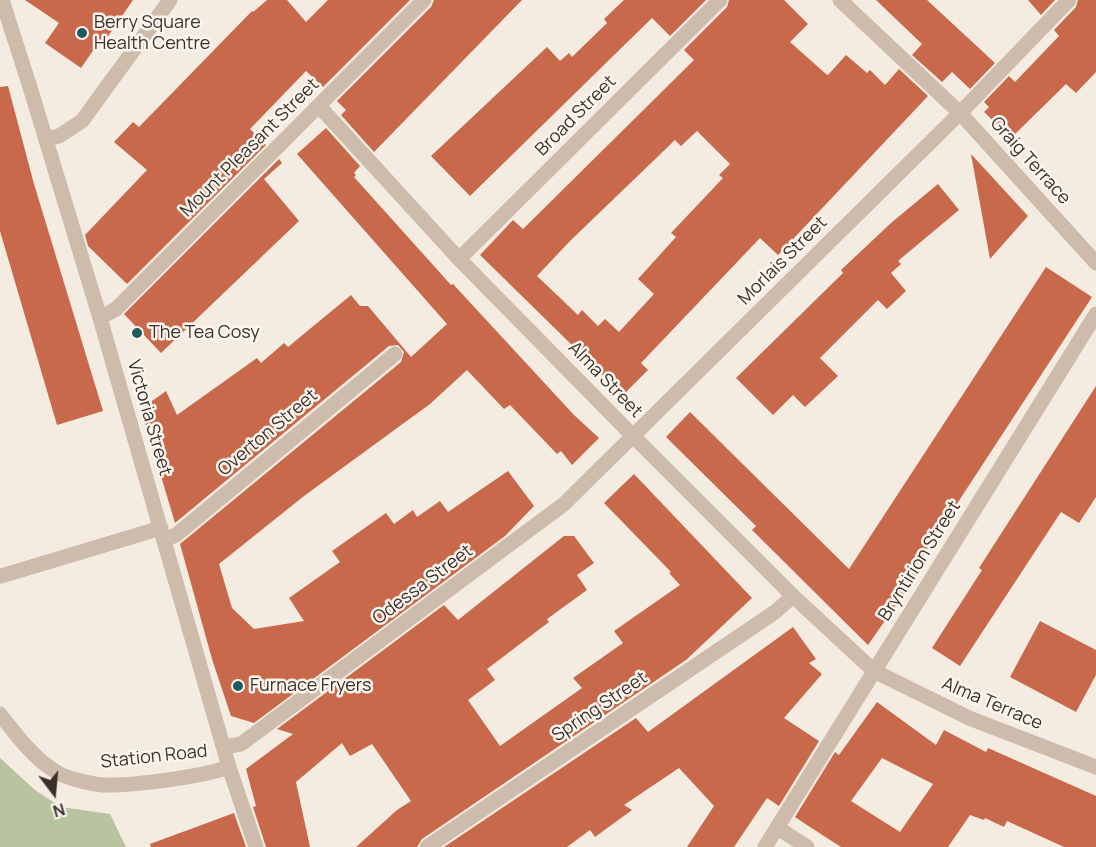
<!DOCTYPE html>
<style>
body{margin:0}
#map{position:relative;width:1096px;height:847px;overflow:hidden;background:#f4ebe1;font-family:Manrope,sans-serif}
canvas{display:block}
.north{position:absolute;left:24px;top:763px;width:60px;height:60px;-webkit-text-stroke:4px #fbf5ee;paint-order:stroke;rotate:164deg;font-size:16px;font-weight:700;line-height:24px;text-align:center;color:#3b302b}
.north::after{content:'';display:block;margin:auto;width:21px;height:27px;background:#3b302b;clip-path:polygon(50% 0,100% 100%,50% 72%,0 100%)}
</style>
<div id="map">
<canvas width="1096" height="847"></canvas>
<div class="north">N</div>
</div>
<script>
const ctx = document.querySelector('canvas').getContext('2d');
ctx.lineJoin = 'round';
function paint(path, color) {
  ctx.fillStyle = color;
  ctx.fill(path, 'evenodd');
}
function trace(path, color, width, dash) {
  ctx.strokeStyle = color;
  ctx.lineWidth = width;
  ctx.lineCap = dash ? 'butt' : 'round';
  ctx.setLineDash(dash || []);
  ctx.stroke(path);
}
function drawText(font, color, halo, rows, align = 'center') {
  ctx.font = font + ' Manrope,sans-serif';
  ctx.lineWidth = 5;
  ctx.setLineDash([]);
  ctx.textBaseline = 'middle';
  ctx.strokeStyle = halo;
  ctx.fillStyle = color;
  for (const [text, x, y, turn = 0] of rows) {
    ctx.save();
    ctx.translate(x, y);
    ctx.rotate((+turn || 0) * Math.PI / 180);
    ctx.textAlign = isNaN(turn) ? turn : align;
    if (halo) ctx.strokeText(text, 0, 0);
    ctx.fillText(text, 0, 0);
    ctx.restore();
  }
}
paint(new Path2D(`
 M0,758L35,790L61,807L110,814L126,847H0Z`), '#b8c4a0');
paint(new Path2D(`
 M25,0H133L102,45L99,42L81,68L45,43L59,23Z
 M267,0H287L306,22L328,0H410L323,87L306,71L250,129L266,145L127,284L88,246L85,235L147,170L114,142L133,122L139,127L252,11L253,12Z
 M434,0H522L374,152L341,115L346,110L337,101L431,7Z
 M624,0H706L670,36L652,18L470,196L431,156L547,47L560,61L569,53L572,57L607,23L604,19Z
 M729,0H784L808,24L790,42L826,74L828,75L846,55L867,73L870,70L885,85L899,69L928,96L778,255L760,238L641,363L648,370L623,395L480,255L513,220L523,229L694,60L684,50L727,7ZM697,131L730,164L719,175L723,178L671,233L676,237L638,279L654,294L619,332L605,319L598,326L582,310L578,315L537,276L570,241L675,140L681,146Z
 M876,0H927L995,63L970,89L952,72L942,82L912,55L922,44Z
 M1028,0H1055L1041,15Z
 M1078,0H1096V72L1076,93L1066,84L1011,138L984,112L989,107L984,102L1009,76L1015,82L1059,36L1054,30L1076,7Z
 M8,86L34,184L103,411L57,425L0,231V87Z
 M326,128L360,166L354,173L356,175L354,177L451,285L453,284L574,415L599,438L572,465L561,451L557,454L510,405L504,409L467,370L430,404L304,496L219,564L232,608L254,629L304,621L289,598L340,562L332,551L386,513L394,524L413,510L417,517L440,501L448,512L508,471L534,506L505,536L254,723L231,716L212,659L180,544L401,362L404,352L398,345L389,346L175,523L141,409L166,391L177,415L257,358L261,363L284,343L288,347L351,295L360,306H368L411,357L447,324L297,154Z
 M971,154L1028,216L990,259Z
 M279,159L282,163L264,179L299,221L161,353L124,314Z
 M938,184L959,210L898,261L901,264L891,273L906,291L887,309L878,300L820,358L838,376L805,407L793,395L773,415L736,378L843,273L841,270L891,223Z
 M1046,267L1092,297L917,565L921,569L868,645L752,530L756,526L666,437L690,412L849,569Z
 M1096,386V497L1079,523L1061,512L960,666L932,648L982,570L979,568Z
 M634,474L752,598L686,660L422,839L417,847H356L397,810L411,801L372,744L350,756L342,743L296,782L310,847H266L253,807L256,806L246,769L293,734L277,729L444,605L458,620L564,536H574L594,563L577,575L587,590L547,619L549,622L487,669L495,680L468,700L500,746L582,688L573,678L623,643L614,631L680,585L669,573L671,572L604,503Z
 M1040,621L1096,650V675L1076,712L1010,677Z
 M793,627L816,659L809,663L822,674L784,718L819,741L779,806L767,798L734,847H687L714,806L679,768L624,805L632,810L595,837L590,830L567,847H444L636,718L648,732Z
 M877,702L936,745L944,730L986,752L988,748L1096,796V847H1064L1007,821L1004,827L985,818L984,820L970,815L948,847H841L810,827L795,817L835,752L839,755ZM882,758L933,784L900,832L851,801Z
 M234,813L246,847H151L150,844Z`), '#c8694b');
trace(new Path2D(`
 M2,0L29,84L100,318L229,767L256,847
 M840,0L960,113L1096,263
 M319,106L459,259L634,437L793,596L874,671L969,718L1096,767
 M46,139L59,136L82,121L170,0
 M459,259L720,0
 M100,318L116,309L424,0
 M164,540L176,535L395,354
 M1,576L161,528
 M0,714C17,736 34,759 58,773C66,778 92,784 102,785C132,786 201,777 229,767
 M224,747L241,744L564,504L960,113L1069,0
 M778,828L807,847
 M427,847L775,612L793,596
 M765,847L1096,314`), '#cdbbac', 15);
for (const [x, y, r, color] of [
 [82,33,6,"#1f5a5e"],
 [137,333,6,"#1f5a5e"],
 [238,686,6,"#1f5a5e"]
]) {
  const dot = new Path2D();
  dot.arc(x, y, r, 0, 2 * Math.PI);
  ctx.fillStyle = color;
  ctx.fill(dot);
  trace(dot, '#fbf5ee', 2);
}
drawText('18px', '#3b302b', '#fbf5ee', [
 ["Berry Square",94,23],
 ["Health Centre",94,44],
 ["The Tea Cosy",149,333],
 ["Furnace Fryers",250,686]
], 'left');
drawText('18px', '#3b302b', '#fbf5ee', [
 ["Broad Street",576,116,-45],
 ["Mount Pleasant Street",250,148,-45],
 ["Graig Terrace",1030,161,48],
 ["Morlais Street",783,261,-45],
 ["Alma Street",605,380,46],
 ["Victoria Street",149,418,74],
 ["Overton Street",268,433,-40],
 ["Bryntirion Street",920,561,-58],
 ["Odessa Street",423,585,-37],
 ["Alma Terrace",992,704,23],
 ["Spring Street",600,707,-34],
 ["Station Road",154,757,-6]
]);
</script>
